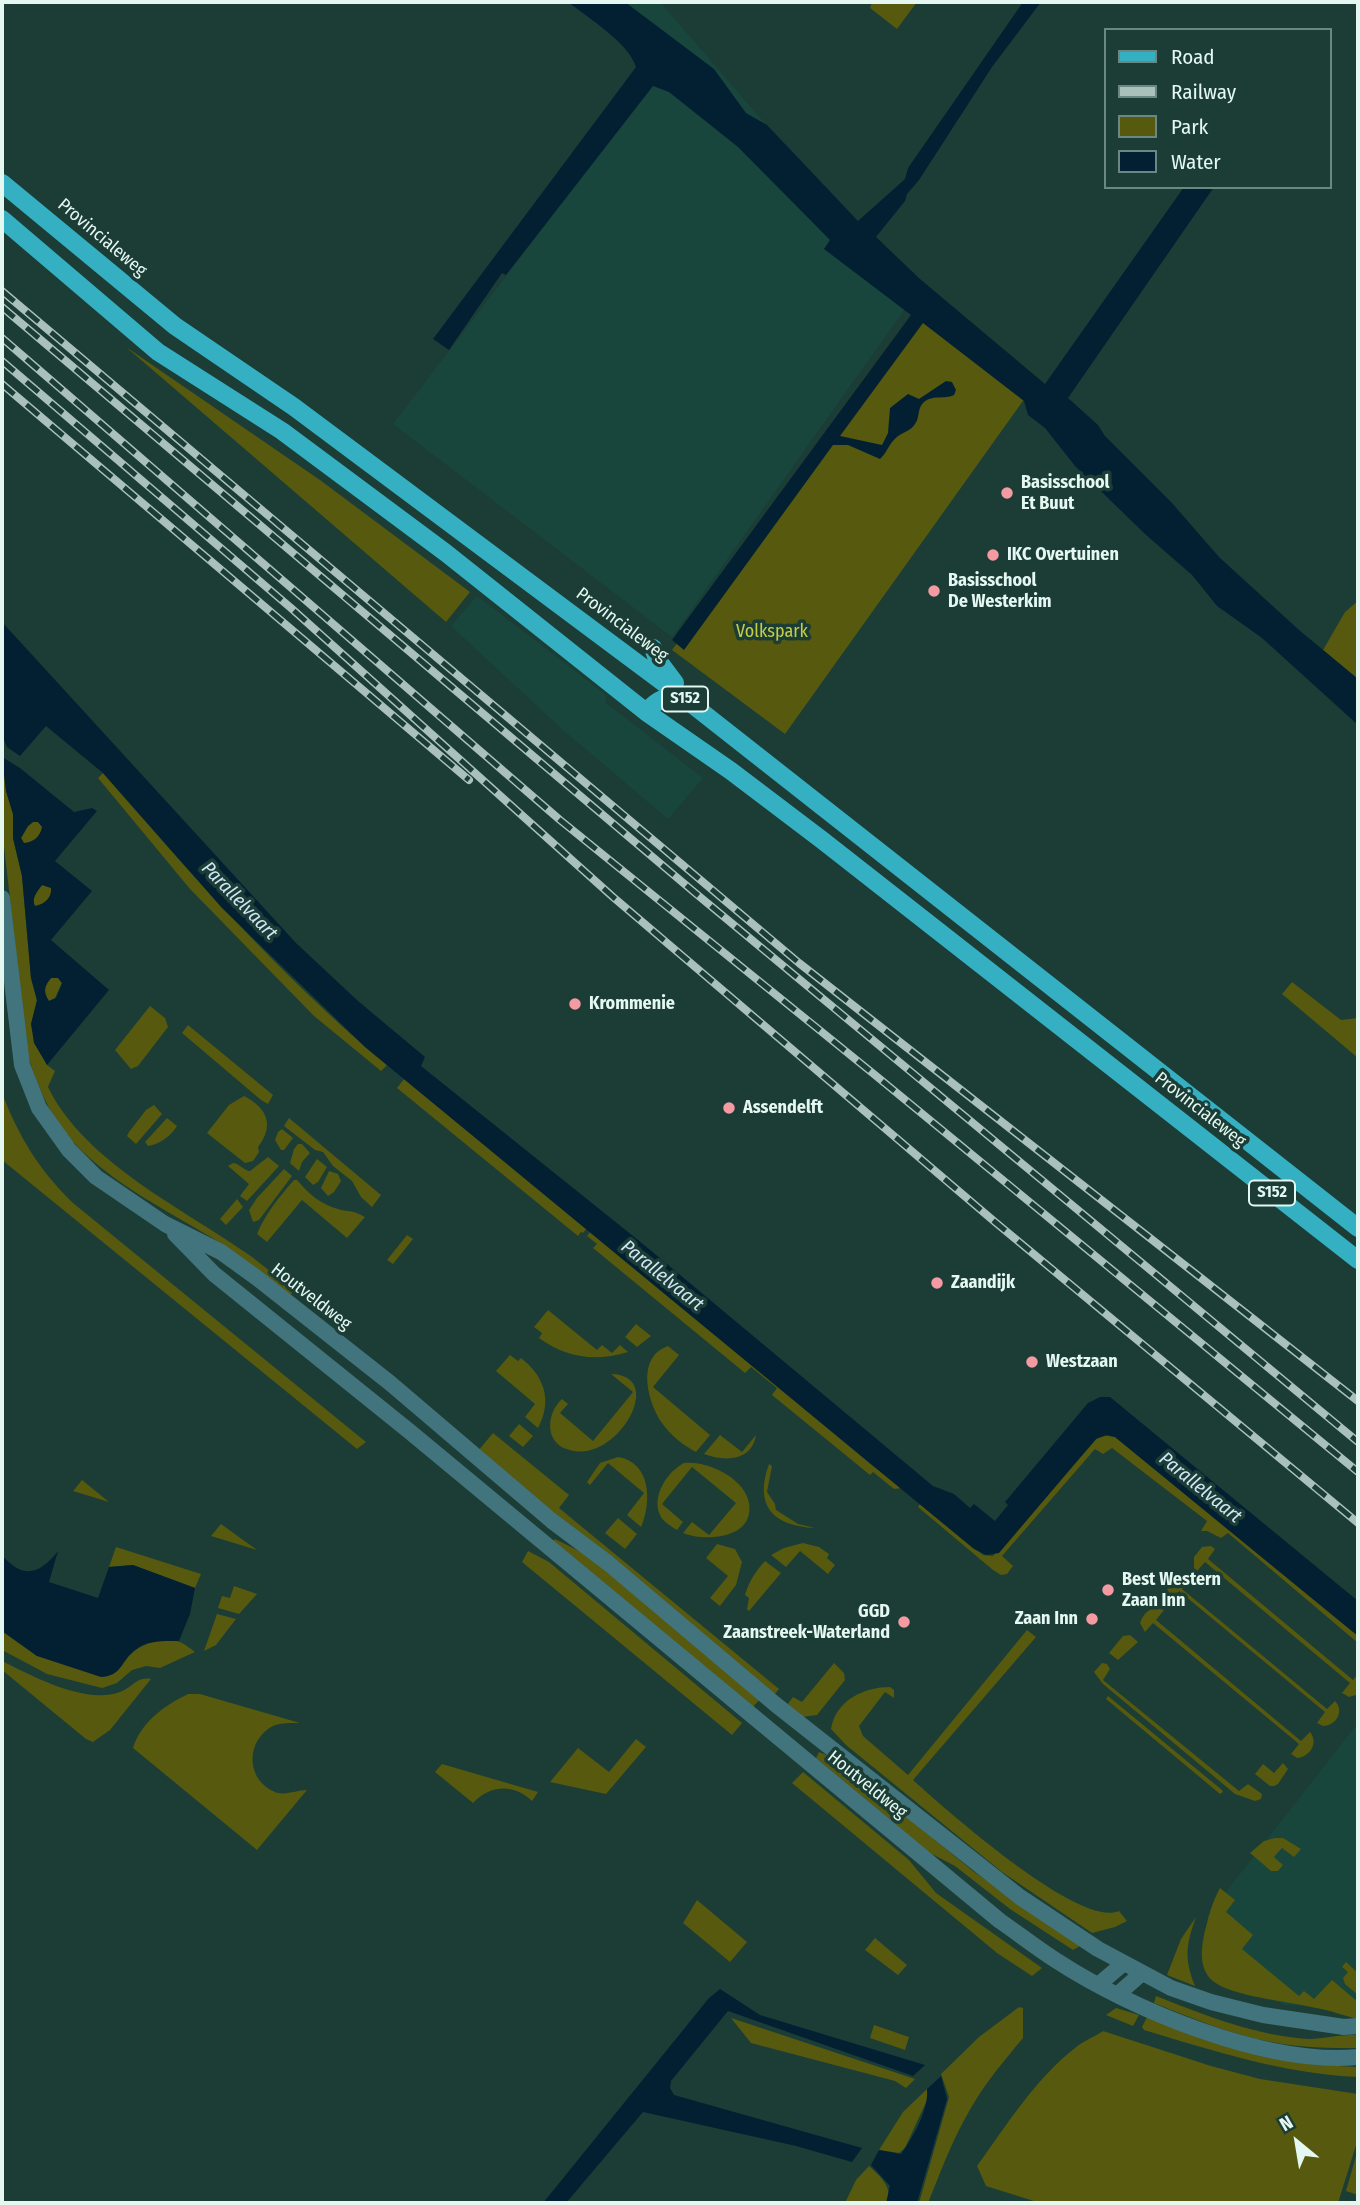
<!DOCTYPE html>
<style>
body{margin:0}
#map{position:relative;width:1360px;height:2205px;overflow:hidden;background:#1b3d36;font-family:"Fira Sans Condensed",sans-serif}
canvas{display:block}
.frame{position:absolute;inset:0;border:4px solid #e4f7f1;pointer-events:none}
.legend{position:absolute;left:1104px;top:28px;width:228px;height:161px;box-sizing:border-box;background:#1b3d36;border:2px solid #6b8781;margin:0;padding:9px 12px;list-style:none;font-size:21px;color:#e4f7f1}
.legend li{display:flex;align-items:center;gap:14px;height:35px}
.legend b{width:35px;border:2px solid #6b8781}
.north{position:absolute;left:1262px;top:2107px;width:70px;height:70px;-webkit-text-stroke:5px #1b3d36;paint-order:stroke;rotate:330deg;font-size:19px;font-weight:700;line-height:28px;text-align:center;color:#e4f7f1}
.north::after{content:'';display:block;margin:auto;width:24px;height:32px;background:#e4f7f1;clip-path:polygon(50% 0,100% 100%,50% 72%,0 100%)}
</style>
<div id="map">
<canvas width="1360" height="2205"></canvas>
<div class="frame"></div>
<ul class="legend">
<li><b style="height:9px;background:#35b0c2"></b>Road</li>
<li><b style="height:9px;background:#aac1bb"></b>Railway</li>
<li><b style="height:19px;background:#56590e"></b>Park</li>
<li><b style="height:19px;background:#032033"></b>Water</li>
</ul>
<div class="north">N</div>
</div>
<script>
const ctx = document.querySelector('canvas').getContext('2d');
ctx.lineJoin = 'round';
function paint(path, color) {
  ctx.fillStyle = color;
  ctx.fill(path, 'evenodd');
}
function trace(path, color, width, dash) {
  ctx.strokeStyle = color;
  ctx.lineWidth = width;
  ctx.lineCap = dash ? 'butt' : 'round';
  ctx.setLineDash(dash || []);
  ctx.stroke(path);
}
function drawText(font, color, halo, rows, align = 'center') {
  ctx.font = font + ' "Fira Sans Condensed",sans-serif';
  ctx.lineWidth = 7;
  ctx.setLineDash([]);
  ctx.textBaseline = 'middle';
  ctx.strokeStyle = halo;
  ctx.fillStyle = color;
  for (const [text, x, y, turn = 0] of rows) {
    ctx.save();
    ctx.translate(x, y);
    ctx.rotate((+turn || 0) * Math.PI / 180);
    ctx.textAlign = isNaN(turn) ? turn : align;
    if (halo) ctx.strokeText(text, 0, 0);
    ctx.fillText(text, 0, 0);
    ctx.restore();
  }
}
paint(new Path2D(`
 M611,2H660L914,296L672,637L393,424L666,67Z
 M477,596L605,694L606,703L703,778L668,819L562,729L451,626Z
 M1358,1723V2008L1285,2005L1224,1977L1207,1916Z`), '#18463c');
paint(new Path2D(`
 M872,2H917L897,29L870,8Z
 M918,319L1025,398L785,734L672,650Z
 M126,347L320,480L470,592L446,622Z
 M1358,601V679L1323,650L1345,612Z
 M2,757L6,791L13,814V838L22,876L31,978L37,1001L31,1024L47,1065L55,1071L48,1087C85,1163 186,1210 252,1257C266,1268 280,1279 294,1290L288,1299C267,1281 245,1260 222,1244C171,1212 114,1186 72,1141C51,1118 37,1085 28,1056L2,829Z
 M103,773C191,874 283,979 387,1065L381,1071L314,1016L190,889L98,778Z
 M33,822H38L43,827C40,837 34,841 24,844L21,838L28,826Z
 M42,885L52,888C51,898 45,904 35,907C31,898 37,892 42,885Z
 M51,978H58L62,983L55,998L49,1001C43,992 44,986 51,978Z
 M1292,982L1341,1020L1358,1018V1058L1282,994Z
 M150,1006L165,1018L168,1027L138,1066L131,1069L115,1050Z
 M188,1025L273,1095L268,1104L261,1100L182,1033Z
 M404,1079L587,1228L583,1233L581,1232L578,1236L397,1088Z
 M2,1093C19,1137 39,1170 73,1203L366,1442L357,1449L2,1160Z
 M244,1096C267,1108 275,1125 258,1147L259,1152L253,1161L245,1163L207,1133L229,1105Z
 M154,1105L162,1114L136,1144L127,1136L129,1132L146,1110Z
 M167,1118L177,1126C171,1136 160,1144 148,1146L145,1142Z
 M289,1118L381,1195L372,1207L361,1197L352,1181L333,1166L323,1152L315,1150L284,1126Z
 M282,1129L293,1138L284,1150H281L275,1140L278,1132Z
 M298,1144H302L310,1153L302,1162L299,1171L290,1163L294,1149Z
 M268,1157L279,1166L247,1201L240,1196L249,1184L228,1166L233,1163C240,1164 243,1170 250,1171Z
 M317,1159L327,1167L318,1182L313,1185L305,1177Z
 M284,1169L292,1176L259,1220L253,1222L249,1210L257,1198Z
 M329,1171L338,1174L341,1181L334,1192L328,1196L321,1188Z
 M294,1180H297C309,1194 320,1204 338,1209C351,1213 351,1209 365,1217L347,1238L302,1200L267,1242L257,1234C265,1214 280,1196 294,1180Z
 M237,1199L243,1207L226,1225L220,1219Z
 M591,1231L873,1466L902,1488L894,1489L873,1472L870,1475L772,1395L777,1388L751,1367L745,1373L593,1248L597,1244L587,1236Z
 M407,1235L413,1239L393,1264L387,1260Z
 M548,1310L597,1350L602,1345L612,1353L620,1345L628,1352C596,1362 566,1358 539,1338L542,1333L534,1327Z
 M636,1324L651,1336L637,1347L625,1337Z
 M668,1346L679,1355L653,1387L710,1435L696,1452C683,1445 671,1436 662,1423C647,1401 636,1357 668,1346Z
 M510,1355L518,1361L521,1358C544,1376 553,1400 538,1428L525,1417L535,1404L496,1371Z
 M611,1374C668,1375 617,1464 570,1450C561,1448 554,1443 551,1433C548,1421 553,1407 562,1399L568,1404L560,1413L593,1441L633,1392Z
 M519,1424L533,1436L523,1447L509,1436Z
 M493,1433L569,1495L559,1508L779,1689L774,1695L478,1451Z
 M720,1435L742,1452L756,1435C752,1461 725,1462 704,1454Z
 M1100,1435L1115,1437L1358,1636V1643L1228,1533L1221,1538L1207,1531H1201L1207,1521L1112,1448L1103,1454L1095,1449L1002,1556L1013,1566L1007,1574L1001,1575L993,1570L918,1507L920,1504L983,1555L993,1556Z
 M618,1457C651,1462 652,1502 641,1527L627,1515L644,1493L608,1463L590,1485L587,1482L600,1463Z
 M684,1463C707,1460 745,1478 749,1503C755,1539 705,1542 683,1533L692,1522L709,1535L736,1503L692,1467L662,1504L683,1522L677,1530C671,1526 663,1522 660,1515C651,1496 668,1471 684,1463Z
 M769,1464L772,1466L767,1492L775,1504L776,1510L798,1524L815,1528C772,1526 754,1505 769,1464Z
 M82,1480L109,1502L73,1491Z
 M618,1518L637,1534L625,1549L605,1533Z
 M221,1524L257,1550L211,1536Z
 M555,1539L589,1556L761,1698L752,1708L552,1542Z
 M803,1543L819,1547L829,1554L827,1558L835,1565L828,1574L800,1551L786,1567L771,1555L784,1548Z
 M717,1544L735,1549L742,1562L736,1585L720,1606L710,1598L728,1576L706,1558Z
 M1211,1546L1215,1549L1208,1559L1353,1680L1358,1674L1356,1695L1349,1697L1342,1693L1350,1683L1205,1562L1197,1571L1194,1568V1557L1202,1547Z
 M116,1547L201,1574L195,1588L133,1565L109,1567Z
 M528,1551L549,1562L742,1723L732,1735L522,1562Z
 M765,1561L781,1573L749,1611L747,1609L749,1598L745,1595C749,1581 756,1571 765,1561Z
 M1185,1576L1190,1578L1182,1589L1327,1709L1335,1701C1345,1711 1336,1726 1323,1726L1317,1723L1325,1712L1179,1591L1171,1601L1166,1591L1177,1577Z
 M234,1586L257,1594L239,1614L218,1608L222,1596L230,1598Z
 M1159,1607L1164,1610L1156,1620L1301,1741L1310,1732C1319,1743 1310,1757 1297,1758L1291,1754L1299,1744L1153,1623L1145,1632L1140,1623C1143,1614 1150,1607 1159,1607Z
 M217,1614L236,1619L216,1645L204,1651Z
 M1027,1630L1036,1637L913,1780C944,1808 1080,1929 1119,1911L1127,1921L1115,1927L1092,1933L1002,1872L846,1745L831,1729C836,1700 864,1687 890,1687L894,1690V1698L885,1692L859,1726L863,1736L908,1775Z
 M2,1631L37,1656L130,1655C142,1643 164,1636 180,1642C185,1644 191,1649 195,1652L160,1668L146,1666L132,1670L117,1683L102,1688L47,1674L2,1650Z
 M1130,1635L1138,1642L1118,1660L1109,1653L1123,1636Z
 M2,1661C33,1676 81,1703 117,1693C131,1690 136,1676 151,1679L110,1730L93,1742L86,1739L2,1670Z
 M834,1663L844,1673L845,1680L817,1715L802,1717L787,1705L793,1697L802,1702Z
 M1102,1663L1107,1664L1110,1669L1103,1680L1239,1791L1248,1784L1262,1794L1261,1799L1255,1801L1235,1794L1103,1684L1094,1672Z
 M188,1694H200L300,1723C290,1723 277,1722 268,1729C245,1746 248,1781 275,1792C285,1796 297,1790 307,1790L257,1850L133,1748C141,1722 165,1705 188,1694Z
 M1108,1696L1222,1790L1223,1792L1220,1794L1106,1699Z
 M636,1739L646,1747L606,1794L550,1782L578,1748L609,1772Z
 M819,1752L836,1759L973,1871L1080,1946L1073,1950L1010,1909L955,1866L928,1852L816,1758Z
 M1283,1763L1288,1769L1278,1784L1274,1786H1270L1255,1774L1263,1764L1274,1773Z
 M442,1764L538,1792L532,1801C513,1783 490,1785 473,1803L435,1772Z
 M803,1772L909,1860L936,1893L1042,1968L1032,1976L997,1953L792,1783Z
 M1275,1838H1283L1301,1849L1294,1857L1282,1848L1274,1857L1283,1865L1278,1871H1271L1250,1853L1264,1841Z
 M1220,1888L1235,1900L1226,1912L1253,1935L1242,1949L1299,1996L1304,1991L1314,1999L1332,1980L1358,2002V2019C1344,2016 1330,2010 1316,2008C1295,2003 1274,2001 1252,1996C1214,1987 1195,1979 1204,1935C1208,1919 1212,1902 1220,1888Z
 M697,1900L747,1942L730,1962L683,1923Z
 M1196,1917C1186,1945 1184,1958 1195,1986L1167,1975L1181,1939Z
 M875,1938L907,1965L898,1975L865,1950Z
 M1346,1962L1358,1973V1995L1345,1984L1343,1978L1348,1972L1342,1967Z
 M1156,1996C1204,2015 1257,2036 1309,2039C1325,2039 1342,2034 1358,2035V2048C1330,2048 1300,2048 1272,2042C1231,2035 1192,2018 1154,2003Z
 M1019,2007L1023,2008V2038C1004,2061 985,2083 971,2108C953,2138 941,2171 928,2203H919L949,2097L941,2074L979,2037Z
 M1116,2008L1139,2015L1133,2026L1106,2015Z
 M1147,2017C1223,2049 1275,2063 1358,2067V2077C1284,2074 1214,2051 1144,2030L1142,2027Z
 M731,2018L897,2073L915,2079L906,2088L895,2081L751,2043Z
 M874,2025L909,2037L905,2050L870,2038Z
 M1103,2031L1211,2066L1260,2079L1358,2094V2139L1338,2203H1040L986,2186L977,2166C1006,2126 1035,2079 1075,2048C1083,2041 1094,2037 1103,2031Z
 M927,2089L928,2098L905,2148L899,2153L879,2150L903,2112Z
 M1358,2149V2195L1346,2191Z
 M869,2166C881,2177 892,2186 888,2203H845L856,2180Z`), '#56590e');
paint(new Path2D(`
 M568,2H625L714,69L746,113L767,125L858,221L905,179L908,168L1023,2H1041L992,67L919,180L907,194L905,201L876,237L920,279L1045,384L1184,187H1214L1068,398L1098,425L1105,436L1172,503L1219,557L1299,630L1358,679V725L1262,638L1217,606L1192,575L1145,534L1075,466L1045,428L1028,415L1024,401L923,323L840,436L882,445L888,433L890,408L908,394L919,399L946,381L952,382L956,390L954,395C944,400 932,394 923,403C917,409 920,418 915,424C911,431 903,432 897,437C889,443 887,453 880,459L848,445H833L684,650L672,640L911,315L824,249L830,240L738,147L669,92L653,86L506,275L502,273L449,350L433,339L636,67C629,43 587,17 568,2Z
 M2,622L296,943L358,1001L425,1057L421,1066L643,1244L933,1486L954,1494L970,1508L974,1504L995,1521L1008,1505L1005,1502L1088,1403L1100,1397H1110L1358,1601V1636L1115,1437L1107,1435L1096,1439L999,1553L986,1555L974,1549L365,1047L222,908L103,773L46,726L20,756L7,747L2,735Z
 M2,757L20,768L74,812L92,808L97,811L55,861L92,891L51,940L109,990L47,1065L34,1043L31,1024L37,1000L31,978L22,876L13,838V814L6,791ZM33,822H38L42,827C40,837 34,842 24,843L21,838L28,826ZM42,885L51,888C52,898 45,904 35,906C31,898 37,892 42,885ZM51,978H58L62,983L56,998L49,1001C43,992 44,986 51,978Z
 M58,1551L49,1582L98,1598L109,1567L133,1565L195,1588L190,1614L179,1641C163,1641 147,1640 135,1650C121,1661 122,1676 101,1677L37,1656L2,1631V1555C23,1580 40,1574 58,1551Z
 M720,1989L760,2015L925,2065L913,2076L728,2011L671,2081L670,2088L674,2095L862,2148L852,2162L796,2146L643,2112L566,2203H543L709,1998Z
 M941,2076L947,2099L917,2203H886L890,2186L871,2165L879,2150L901,2154C913,2137 929,2110 927,2089Z`), '#032033');
trace(new Path2D(`
 M2,898L22,1065L39,1108L69,1150L96,1177L165,1224L221,1252L257,1278L390,1383L552,1521L608,1563L775,1704L1020,1897L1098,1949L1171,1988L1211,2002L1263,2015L1344,2027L1358,2026
 M175,1234L214,1274L409,1431L1000,1921C1019,1934 1038,1949 1057,1961C1132,2010 1268,2066 1358,2057
 M1098,1985L1124,1963
 M1117,1995L1142,1973`), '#41747c', 16);
trace(new Path2D(`
 M2,183L175,326L294,407L684,698L1358,1228
 M2,219L158,352L282,431L446,553L646,712L731,771L822,840L1358,1260
 M653,648L657,659L675,683
 M646,712C658,699 666,695 684,698`), '#35b0c2', 18);
const rail = new Path2D(`
 M2,291L799,963L1358,1401
 M2,307L694,892L1358,1442
 M2,338L560,820L875,1075L1358,1472
 M2,361L291,608L613,897L995,1222L1358,1523
 M2,384L469,780`);
trace(rail, '#aac1bb', 8);
trace(rail, '#1b3d36', 5, [16]);
for (const [x, y, r, color] of [
 [1007,493,7,"#f49aa2"],
 [993,555,7,"#f49aa2"],
 [934,591,7,"#f49aa2"],
 [575,1004,7,"#f49aa2"],
 [729,1108,7,"#f49aa2"],
 [937,1283,7,"#f49aa2"],
 [1032,1362,7,"#f49aa2"],
 [1108,1590,7,"#f49aa2"],
 [1092,1619,7,"#f49aa2"],
 [904,1622,7,"#f49aa2"]
]) {
  const dot = new Path2D();
  dot.arc(x, y, r, 0, 2 * Math.PI);
  ctx.fillStyle = color;
  ctx.fill(dot);
  trace(dot, '#1b3d36', 2.5);
}
for (const [x, y, w] of [
 [685,699,46],
 [1272,1193,46]
]) {
  const box = new Path2D();
  box.roundRect(x - w / 2, y - 12.5, w, 25, 5);
  ctx.fillStyle = '#1b3d36';
  ctx.fill(box);
  trace(box, '#e4f7f1', 2);
}
drawText('bold 16px', '#e4f7f1', null, [
 ["S152",685,699],
 ["S152",1272,1193]
]);
drawText('18px', '#e4f7f1', '#1b3d36', [
 ["Provincialeweg",102,238,40],
 ["Provincialeweg",622,625,37],
 ["Provincialeweg",1200,1110,38],
 ["Houtveldweg",311,1297,38],
 ["Houtveldweg",867,1785,39]
]);
drawText('bold 18px', '#e4f7f1', '#1b3d36', [
 ["Basisschool",1021,483],
 ["Et Buut",1021,504],
 ["IKC Overtuinen",1007,555],
 ["Basisschool",948,581],
 ["De Westerkim",948,602],
 ["Krommenie",589,1004],
 ["Assendelft",743,1108],
 ["Zaandijk",951,1283],
 ["Westzaan",1046,1362],
 ["Best Western",1122,1580],
 ["Zaan Inn",1122,1601],
 ["GGD",890,1612,"right"],
 ["Zaanstreek-Waterland",890,1633,"right"],
 ["Zaan Inn",1078,1619,"right"]
], 'left');
drawText('18px', '#c7cd44', '#1b3d36', [
 ["Volkspark",772,632]
]);
drawText('italic 19px', '#d1e5f6', '#1b3d36', [
 ["Parallelvaart",239,901,46],
 ["Parallelvaart",662,1276,39],
 ["Parallelvaart",1200,1488,39]
]);
</script>
